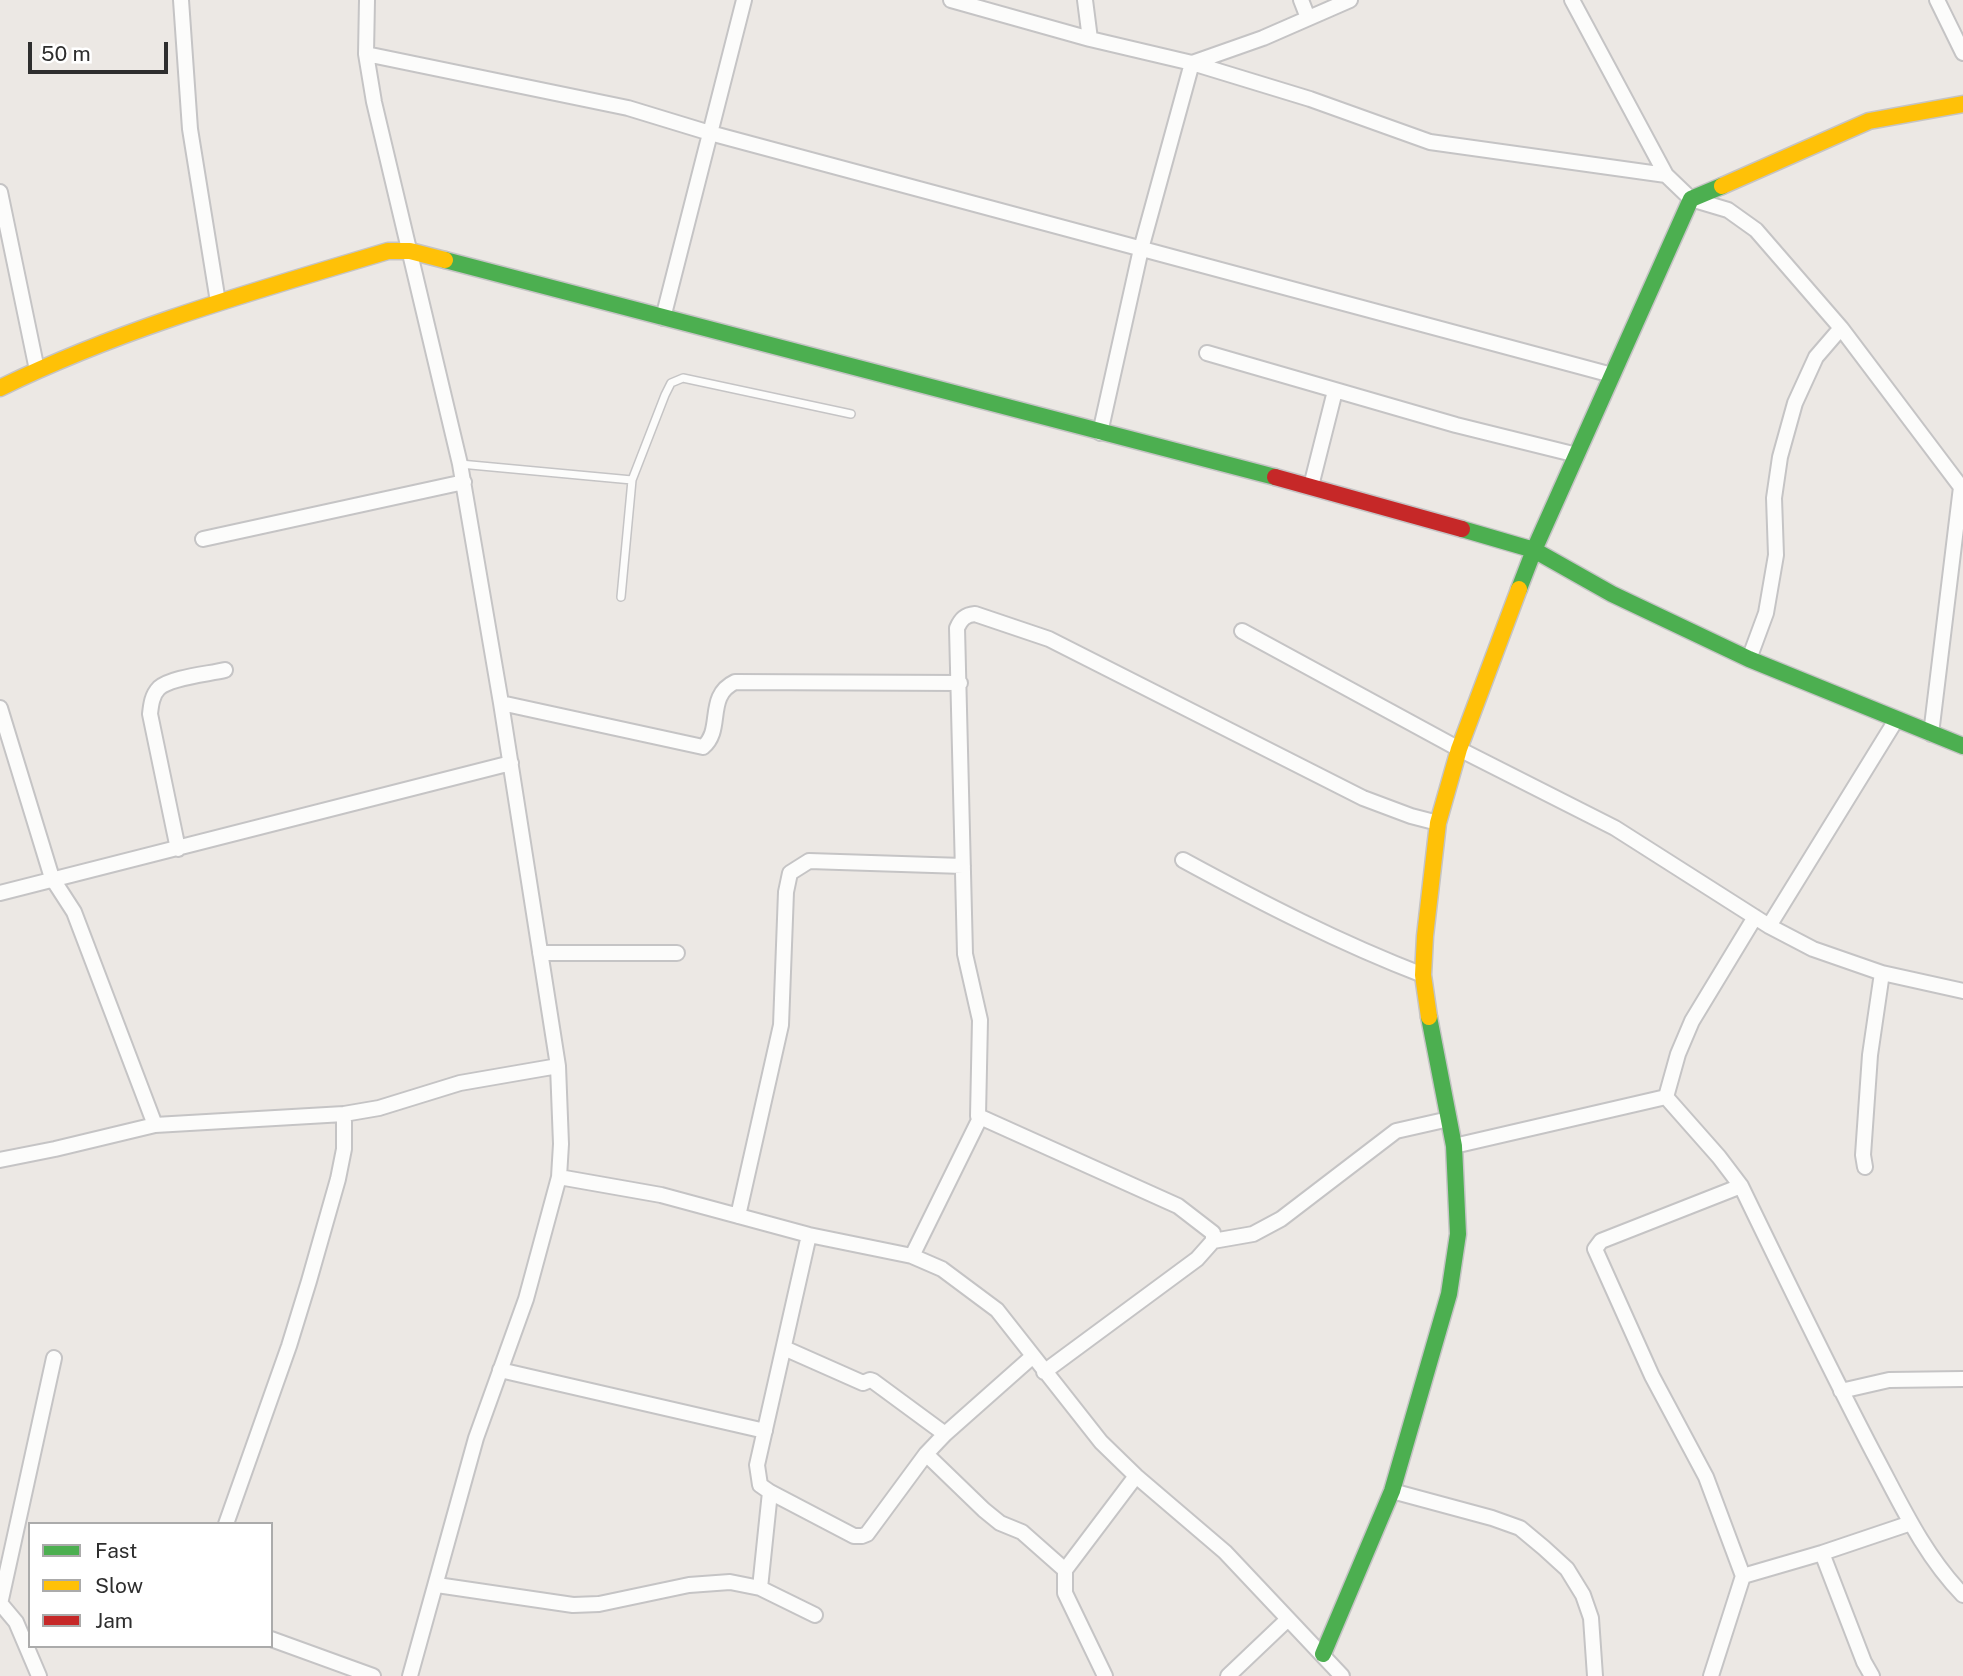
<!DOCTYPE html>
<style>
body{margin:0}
#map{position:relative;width:1963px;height:1676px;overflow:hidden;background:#ece8e4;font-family:"Public Sans",sans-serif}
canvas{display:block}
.legend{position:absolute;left:28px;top:1522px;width:245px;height:126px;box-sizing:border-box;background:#fff;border:2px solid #ababab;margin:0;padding:9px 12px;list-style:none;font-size:21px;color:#2e2e2e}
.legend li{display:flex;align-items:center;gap:14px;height:35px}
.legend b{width:35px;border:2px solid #ababab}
.scale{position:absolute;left:28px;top:42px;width:140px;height:32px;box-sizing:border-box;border:4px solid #2e2e2e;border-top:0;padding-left:9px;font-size:21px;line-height:24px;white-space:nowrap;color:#2e2e2e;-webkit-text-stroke:5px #fff;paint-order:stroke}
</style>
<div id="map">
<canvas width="1963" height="1676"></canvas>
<ul class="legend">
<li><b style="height:9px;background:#4caf50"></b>Fast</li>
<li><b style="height:9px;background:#ffc107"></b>Slow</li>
<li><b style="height:9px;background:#c62828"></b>Jam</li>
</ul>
<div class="scale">50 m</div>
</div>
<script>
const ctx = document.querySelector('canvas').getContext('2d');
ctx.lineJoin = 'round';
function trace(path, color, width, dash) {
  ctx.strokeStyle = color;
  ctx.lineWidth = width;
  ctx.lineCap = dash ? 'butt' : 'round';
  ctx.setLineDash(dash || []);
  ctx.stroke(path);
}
const lane = new Path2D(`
 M460,464L632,480
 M621,597L632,480L665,395L671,383L683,378L851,414`);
const street = new Path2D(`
 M181,0L190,129L218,302
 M367,0L366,54L374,102L460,464L501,703L558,1066L561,1144L559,1177L526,1299L476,1438L410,1676
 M951,0L1090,39L1192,63L1263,38L1350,0
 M1085,0L1090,39
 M1301,0L1308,18
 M1572,0L1666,175L1691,199L1728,210L1756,230L1841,328L1961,487L1931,734
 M1937,0L1963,53
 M366,54L628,108L710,133L1612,375
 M0,192L37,370
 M663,318L744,0
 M1207,353L1456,425L1577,455
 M1100,433L1141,249L1192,63L1310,99L1430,142L1666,175
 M1311,486L1335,391
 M203,539L464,482
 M1242,631L1459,749L1615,828L1769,926L1813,949L1882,973L1963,991
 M1749,659L1766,613L1776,555L1774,498L1780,457L1795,403L1816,357L1841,328
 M501,703L703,747C724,730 705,696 735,682L960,683
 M0,708L52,878L74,912L155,1125
 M178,849L150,714C151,705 152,695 159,688C171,677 209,674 225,670
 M1183,860C1262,903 1340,943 1423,975
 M0,893L511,763
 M1769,926L1896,720
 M540,953H677
 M1666,1097L1719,1157L1741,1186C1784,1275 1827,1364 1873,1452C1900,1502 1923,1554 1963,1595
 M1666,1097L1678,1054L1692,1021L1755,917
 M1454,1146L1666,1097
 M0,1160L55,1149L155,1125L344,1114L379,1108L460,1083L558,1066
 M1865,1167L1863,1155L1870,1055L1882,973
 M559,1177L661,1195L809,1235L912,1256L942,1269L997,1310L1101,1442L1136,1476L1225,1552L1342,1676
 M738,1216L781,1025L786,892L790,873L809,861L963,866
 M809,1235L757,1465L760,1485L770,1492L854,1536H862L867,1534L926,1454L945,1434L1033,1356
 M1213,1241L1253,1234L1281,1219L1396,1131L1449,1119
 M912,1256L980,1118
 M784,1348L863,1383L870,1380L873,1381L945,1434
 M500,1370L765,1431
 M1044,1372L1197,1259L1213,1241V1233L1178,1206L978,1116L980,1020L965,954L957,628C961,619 965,615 975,614L1049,639L1363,798L1411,816L1438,823
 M1841,1391L1889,1380L1963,1379
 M926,1454L984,1510L1000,1523L1022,1532L1065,1570
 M1392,1491L1492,1518L1520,1528L1544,1548L1567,1569L1583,1595L1591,1618L1595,1676
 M226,1524L289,1346L309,1281L338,1179L344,1149V1114
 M1822,1553L1864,1662L1872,1676
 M1743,1576L1822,1553L1911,1523
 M437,1585L573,1605L599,1604L689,1585L730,1582L760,1588L815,1615
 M760,1588L770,1492
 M0,1603L16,1622L39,1676
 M0,1604L54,1358
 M271,1639L373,1676
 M1105,1676L1065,1593V1570L1136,1476
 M1228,1676L1288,1619
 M1711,1676L1743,1576L1706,1477L1652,1376L1595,1249L1601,1241L1741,1186`);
const fast = new Path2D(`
 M445,260L1275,477
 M1462,529L1534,550L1612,594L1749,659L1963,746
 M1519,589L1534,550L1691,199L1722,186
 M1323,1654L1392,1491L1449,1294L1458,1234L1454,1146L1429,1017`);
const slow = new Path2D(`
 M1722,186L1869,121L1963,104
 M0,388C122,328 258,290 388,251H410L445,260
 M1429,1017L1423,975L1425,936L1438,823L1459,749L1519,589`);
const jam = new Path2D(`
 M1275,477L1462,529`);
trace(lane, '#c5c4c5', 10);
trace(street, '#c5c4c5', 18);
trace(fast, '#c5c4c5', 19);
trace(slow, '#c5c4c5', 19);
trace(jam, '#c5c4c5', 19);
trace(lane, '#fcfcfb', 7);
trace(street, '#fcfcfb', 14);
trace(fast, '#4caf50', 16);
trace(slow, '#ffc107', 16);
trace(jam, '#c62828', 16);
</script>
